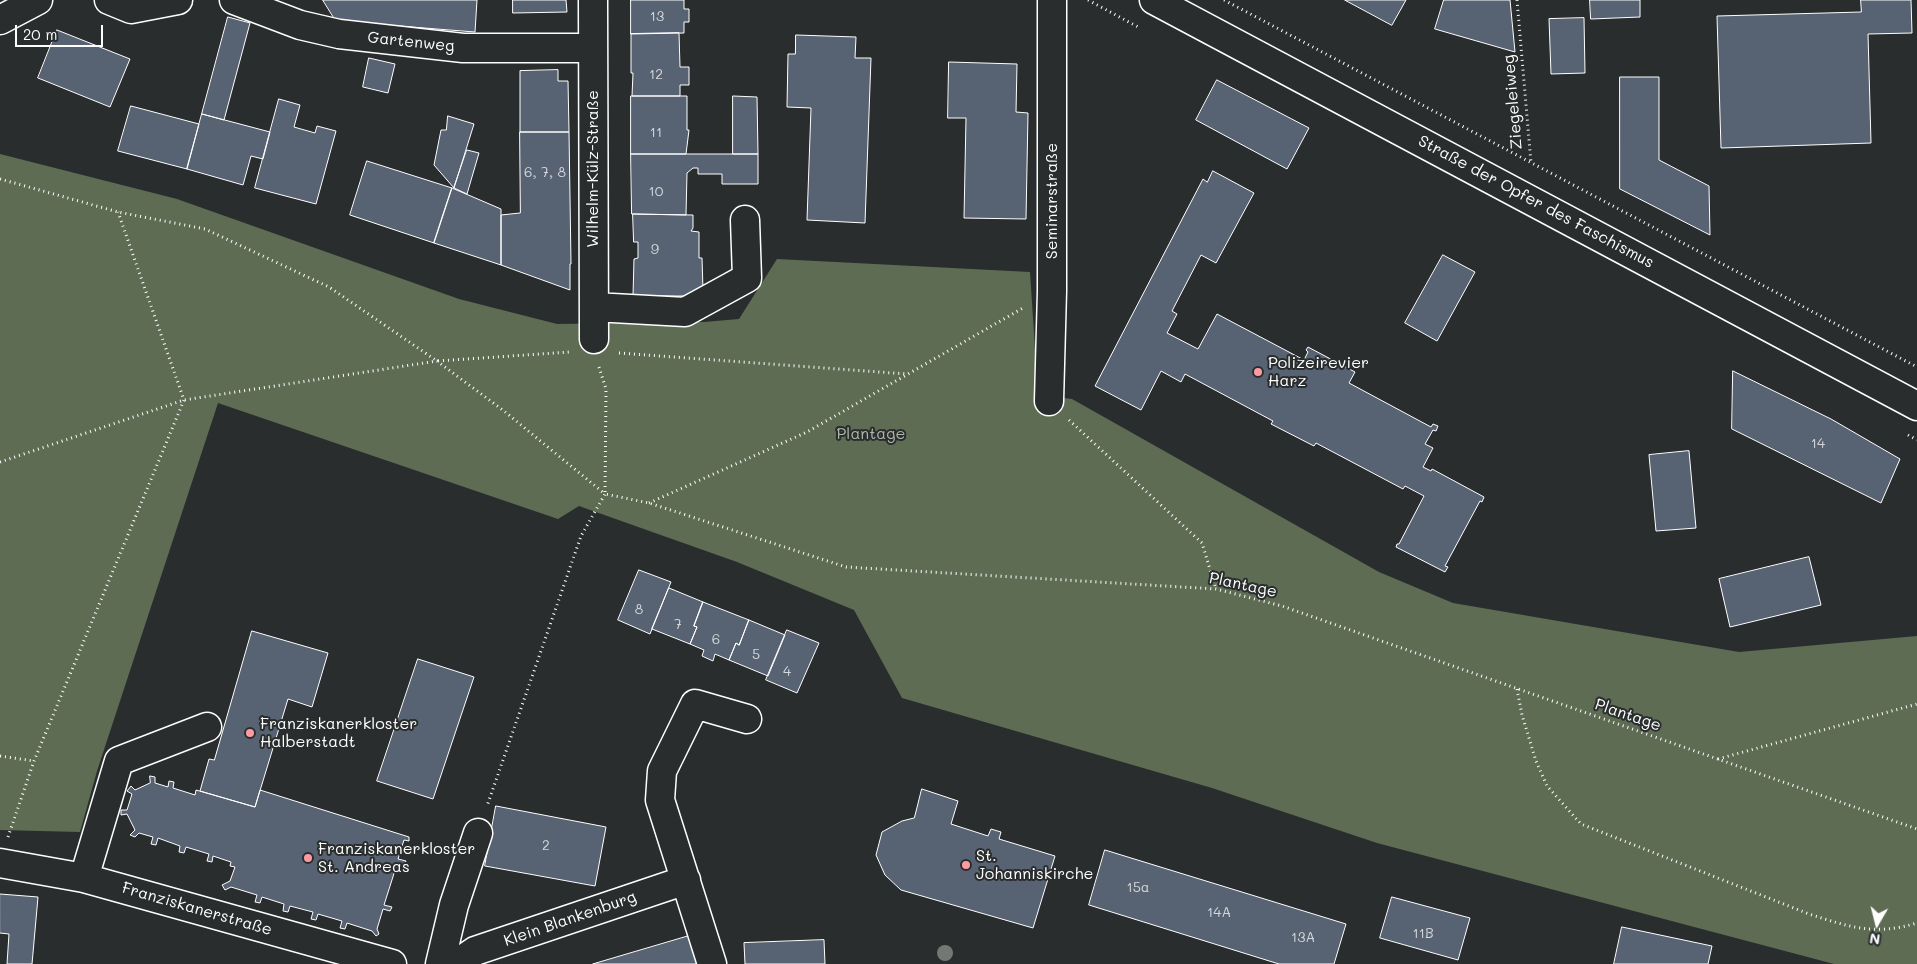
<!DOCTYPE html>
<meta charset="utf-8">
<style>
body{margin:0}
#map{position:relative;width:1917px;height:964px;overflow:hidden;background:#2a2d2e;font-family:Mali,sans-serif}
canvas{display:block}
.north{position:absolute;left:1852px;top:899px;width:50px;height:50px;-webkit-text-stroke:4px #2a2d2e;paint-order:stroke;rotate:188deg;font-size:14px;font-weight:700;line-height:20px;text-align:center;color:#fff}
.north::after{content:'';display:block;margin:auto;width:18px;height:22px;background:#fff;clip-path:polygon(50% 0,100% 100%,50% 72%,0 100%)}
.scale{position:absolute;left:15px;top:25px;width:88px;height:22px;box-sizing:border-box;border:2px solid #fff;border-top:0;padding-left:6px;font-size:15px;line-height:18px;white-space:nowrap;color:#fff;-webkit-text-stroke:4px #2a2d2e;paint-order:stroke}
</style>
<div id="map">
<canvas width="1917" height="964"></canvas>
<div class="north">N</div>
<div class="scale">20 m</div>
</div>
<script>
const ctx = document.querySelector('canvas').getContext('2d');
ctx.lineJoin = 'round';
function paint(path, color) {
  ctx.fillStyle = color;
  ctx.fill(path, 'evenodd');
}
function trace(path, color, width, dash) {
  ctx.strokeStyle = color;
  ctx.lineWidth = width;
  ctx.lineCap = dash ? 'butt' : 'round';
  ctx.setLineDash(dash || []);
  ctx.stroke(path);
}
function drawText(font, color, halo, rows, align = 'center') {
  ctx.font = font + ' Mali,sans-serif';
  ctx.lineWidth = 4;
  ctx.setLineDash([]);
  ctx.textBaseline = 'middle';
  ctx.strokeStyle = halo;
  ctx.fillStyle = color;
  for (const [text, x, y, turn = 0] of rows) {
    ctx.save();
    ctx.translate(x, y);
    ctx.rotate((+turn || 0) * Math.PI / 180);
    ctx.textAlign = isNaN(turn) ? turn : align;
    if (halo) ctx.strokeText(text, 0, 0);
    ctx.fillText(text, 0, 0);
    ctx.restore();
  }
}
paint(new Path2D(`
 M0,154L177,199L459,299L557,324L704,322L739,319L777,259L1030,272L1038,395L1072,399L1379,572L1453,603L1739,652L1917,636V964H1834L1377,843L1212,788L902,698L854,610L737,562L579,506L558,519L218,403L97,771L80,832L0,830Z`), '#5e6c54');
const building = new Path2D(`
 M323,0H477L475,32L336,21Z
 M513,0H566L567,12L513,13Z
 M631,0H684V9H689V22H684V33L631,34Z
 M1345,0H1406L1392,25Z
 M1444,0H1510L1515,52L1435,29Z
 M1590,0H1640V17L1591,19Z
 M1861,0H1911L1912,33L1868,34L1871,143L1721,148L1717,16L1861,12Z
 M228,17L250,23L224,120L202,114Z
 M1584,18L1585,73L1551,74L1549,19Z
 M57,30L130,59L110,107L38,78Z
 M679,33L680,67H689V85H680V96H632L633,73H631V34Z
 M796,35L856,37L855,58H871L865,223L807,220L811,108L787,107L788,54H795Z
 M369,58L395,64L388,93L363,87Z
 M949,62L1017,64L1016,112L1028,113L1026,219L964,218L966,118H948Z
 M558,70V81H568L569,132H520V71Z
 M1620,77H1659V160L1709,186L1710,235L1620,189Z
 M1217,80L1309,128L1287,169L1196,120Z
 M631,96H687V130H689L686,154H631Z
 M733,96L757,97L758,154H733Z
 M279,99L300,105L294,127L315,133L317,126L336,131L316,204L255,188Z
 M131,106L199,124L187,169L118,151Z
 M202,114L270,132L263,159L251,156L243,185L187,169Z
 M448,116L474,124L454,188L434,165L441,130H446Z
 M520,132H569L571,264H570V290L501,265V215L520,213Z
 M467,150L479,153L467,194L454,188Z
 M631,154H758V184H722V174H698V168H693L687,173L686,215L632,214Z
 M367,161L452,188L434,243L350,215Z
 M1213,171L1254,193L1216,263L1201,255L1172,311L1177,314L1167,333L1198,349L1217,314L1304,360L1308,352L1306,350L1308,347L1355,372L1349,383L1431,427L1433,424L1438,426L1436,431L1433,430L1425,444L1433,448L1423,467L1431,471L1432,469L1484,497L1482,502L1480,501L1445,566L1448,567L1445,572L1396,547L1397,544H1399L1424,496L1405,486L1403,489L1316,443L1314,446L1271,424L1273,421L1185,374L1181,382L1161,371L1141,410L1095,386L1203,179L1207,182Z
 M452,188L501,209V265L434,243Z
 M633,214L693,215V228L691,231L699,232V258H702L703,290L691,296H656V301L633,296L634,259L638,258V242H634Z
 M1443,255L1475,272L1437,341L1405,323Z
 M1733,371L1831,419L1900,459L1881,503L1732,429Z
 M1689,451L1696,528L1656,531L1649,455Z
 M1809,557L1821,605L1730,627L1719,579Z
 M639,570L671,582L650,634L618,620Z
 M669,588L703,602L694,626L697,627L690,644L652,629Z
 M703,602L749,620L739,645L736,643L729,660L715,654L713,661L702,656L704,650L690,644L697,627L694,626Z
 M749,620L785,635L768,676L729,660L736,643L739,645Z
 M787,630L819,643L797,693L766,680Z
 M252,631L328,653L312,707L288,699L255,807L200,791L209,759L214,760Z
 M418,659L474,677L433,799L377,781Z
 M150,776L155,777V783L168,787L169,781L174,782L173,788L195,795L196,790L255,807L260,790L409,837V841L404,840L398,859L406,861L404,866L397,864L384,905L392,907L390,911L383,909L377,929L379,934L376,936L372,931L347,923L345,929L340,928L342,921L318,914L316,920L311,919L313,912L290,906L288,912L283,911L284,904L262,897L260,903L255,902L257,895L231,887L225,890L222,885L230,881L235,867L230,866L231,862L213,856L212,862L207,861L209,854L186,847L184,853L179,852L180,846L158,838L156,845L151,844L153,837L139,833L135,837L130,835L135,830L127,814L121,815V810H127L132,794L127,791L131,786L135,790L150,783Z
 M922,789L958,801L951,824L988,836L991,829L1001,832L999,839L1055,856L1033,928L901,890L885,875L876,855L882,832L902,821L914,818Z
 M496,806L606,827L595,886L485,866Z
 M1105,850L1346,924L1334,964H1279L1089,905Z
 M0,894L38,897L32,964H7L9,934L0,933Z
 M1392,897L1470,918L1458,960L1380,938Z
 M1622,927L1712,946L1708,964H1614Z
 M689,936L697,964H593Z
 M824,940L825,964H745L744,943Z`);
paint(building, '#576272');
trace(building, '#fff', 1);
const minor = new Path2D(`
 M109,0L131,9L178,0
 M234,0L300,25L339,34L463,48H593
 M593,0L594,339
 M0,20L38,0
 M594,307L685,312L747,278L745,220
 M1049,401L1052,291V0
 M0,863L84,878L392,964
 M84,878L119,761L207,727
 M440,964L454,905L478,833
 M456,964L475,951L686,880
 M712,964L660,800L662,771L695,704L747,719`);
const major = new Path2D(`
 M1154,0L1917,406`);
trace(minor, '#fff', 31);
trace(major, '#fff', 31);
trace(new Path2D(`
 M1088,0L1140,28
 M1224,0L1917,367
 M1517,0L1531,163
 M0,179L118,212L205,229L329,287L437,361L570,352
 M619,353L907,374
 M599,367L606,389L605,494L649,503L846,567L1216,589L1282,606L1917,829
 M1069,420L1202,543L1216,589
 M1908,435L1917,440
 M0,462L184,400L437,361L504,411L605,494L581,536L487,806
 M649,503L807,432L1023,308
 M1517,689L1522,715L1536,761L1547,786L1581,824L1809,914C1850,927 1874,936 1917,923
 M0,756L34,761
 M1718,759L1917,704
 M8,837L34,761L184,400L118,212`), '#fff', 3, [1, 4]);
trace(minor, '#2a2d2e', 28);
trace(major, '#2a2d2e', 28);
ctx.fillStyle = '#737872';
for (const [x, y] of [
 [945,953]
]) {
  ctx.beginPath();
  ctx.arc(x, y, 8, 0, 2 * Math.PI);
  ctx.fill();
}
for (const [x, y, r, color] of [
 [1258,372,5,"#ff9aa2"],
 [250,733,5,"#ff9aa2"],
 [308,858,5,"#ff9aa2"],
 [966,865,5,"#ff9aa2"]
]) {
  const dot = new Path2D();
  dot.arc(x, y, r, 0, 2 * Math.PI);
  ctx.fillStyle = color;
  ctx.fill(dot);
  trace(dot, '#2a2d2e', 2);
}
drawText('14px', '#d5d8dc', null, [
 ["13",657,17],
 ["12",656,75],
 ["11",656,133],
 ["6, 7, 8",545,173],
 ["10",656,192],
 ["9",655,250],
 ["14",1818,444],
 ["8",639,610],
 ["7",678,625],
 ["6",716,640],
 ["5",756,655],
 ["4",787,672],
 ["2",546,846],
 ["15a",1138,888],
 ["14A",1219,913],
 ["11B",1423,934],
 ["13A",1303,938]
]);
drawText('16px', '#fff', '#2a2d2e', [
 ["Gartenweg",411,42,6],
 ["Ziegeleiweg",1513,102,-95],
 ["Wilhelm-Külz-Straße",593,169,-90],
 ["Seminarstraße",1052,201,-90],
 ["Straße der Opfer des Faschismus",1536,202,28],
 ["Plantage",1243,585,12],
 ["Plantage",1628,715,19],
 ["Franziskanerstraße",197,909,16],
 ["Klein Blankenburg",570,919,-19]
]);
drawText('16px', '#fff', '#2a2d2e', [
 ["Polizeirevier",1268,363],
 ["Harz",1268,381],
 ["Franziskanerkloster",260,724],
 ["Halberstadt",260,742],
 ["Franziskanerkloster",318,849],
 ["St. Andreas",318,867],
 ["St.",976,856],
 ["Johanniskirche",976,874]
], 'left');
drawText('16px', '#aeb6aa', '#2a2d2e', [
 ["Plantage",871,434]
]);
</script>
